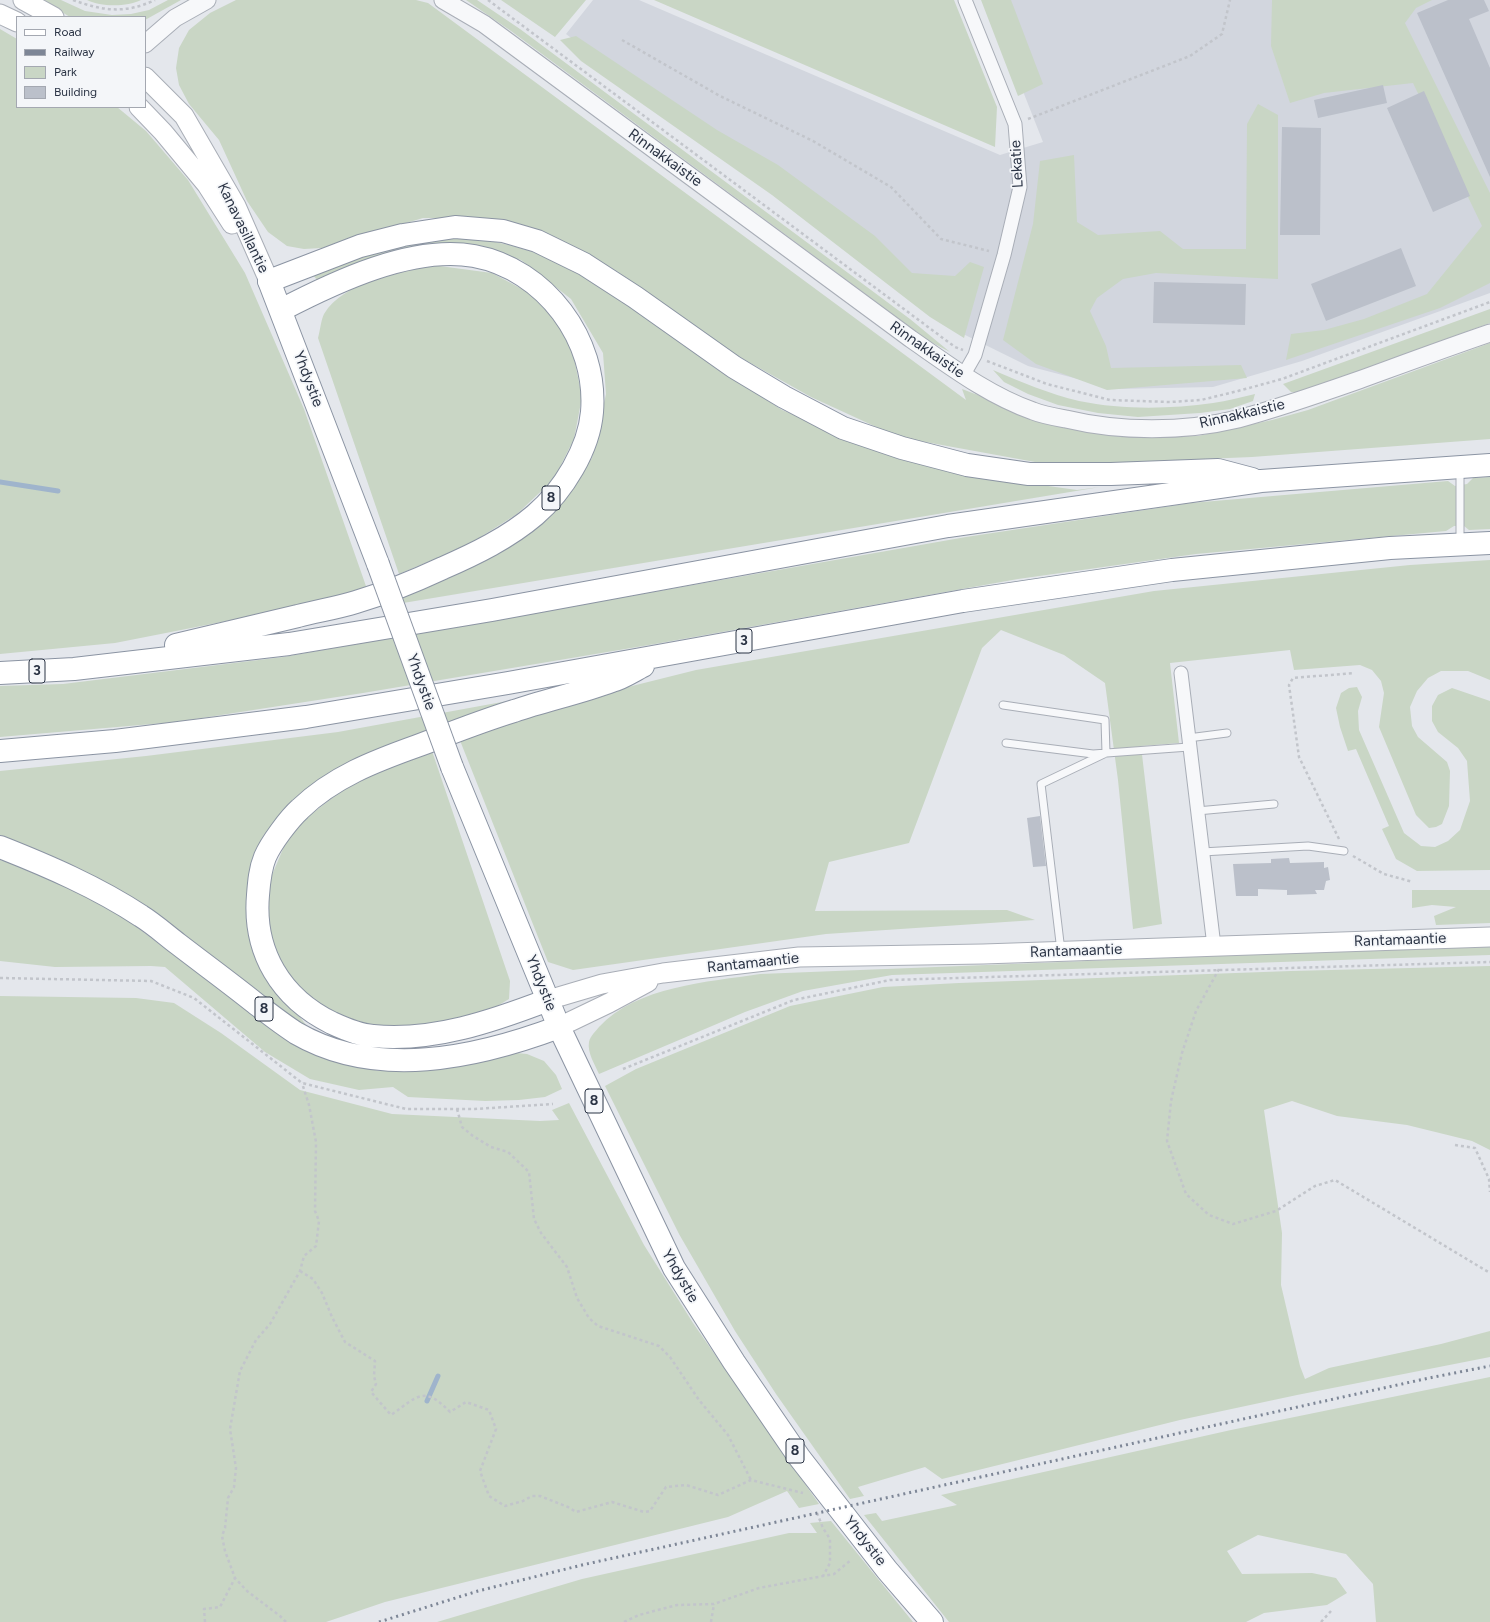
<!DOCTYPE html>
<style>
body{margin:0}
#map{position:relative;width:1490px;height:1622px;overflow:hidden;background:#e4e7ec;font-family:Figtree,sans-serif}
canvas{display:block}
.legend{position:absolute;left:16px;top:16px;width:130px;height:92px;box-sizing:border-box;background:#f4f6f9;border:1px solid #a4a8b1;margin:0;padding:5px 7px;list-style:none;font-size:12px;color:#2b3445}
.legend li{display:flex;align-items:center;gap:8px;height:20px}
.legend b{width:20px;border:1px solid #a4a8b1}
</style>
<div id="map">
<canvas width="1490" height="1622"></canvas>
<ul class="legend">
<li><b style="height:5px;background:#fff"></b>Road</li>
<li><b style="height:5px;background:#7d8696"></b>Railway</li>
<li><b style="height:11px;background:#c9d6c5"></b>Park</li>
<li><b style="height:11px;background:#bbc0ca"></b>Building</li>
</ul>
</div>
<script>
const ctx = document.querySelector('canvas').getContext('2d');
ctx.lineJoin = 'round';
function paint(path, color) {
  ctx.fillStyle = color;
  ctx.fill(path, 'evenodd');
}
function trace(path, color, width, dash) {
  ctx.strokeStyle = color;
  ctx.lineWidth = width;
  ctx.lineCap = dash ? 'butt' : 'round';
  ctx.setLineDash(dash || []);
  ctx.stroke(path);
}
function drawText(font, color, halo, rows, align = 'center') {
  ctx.font = font + ' Figtree,sans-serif';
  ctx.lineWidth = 3.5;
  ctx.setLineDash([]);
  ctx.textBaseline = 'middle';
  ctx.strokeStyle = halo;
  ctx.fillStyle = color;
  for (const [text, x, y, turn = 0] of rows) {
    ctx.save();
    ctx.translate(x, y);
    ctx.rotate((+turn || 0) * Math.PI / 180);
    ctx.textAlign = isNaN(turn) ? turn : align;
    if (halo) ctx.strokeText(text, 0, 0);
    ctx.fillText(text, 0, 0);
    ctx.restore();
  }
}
paint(new Path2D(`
 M593,0H639L1000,155L1043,142L987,0H1490V293L1302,361L1213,387L1116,389L1028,366L951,328L566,34Z`), '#d2d6de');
paint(new Path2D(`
 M42,0H61L85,11L112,15L131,14L149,10L168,0H181L145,20V17H70Z
 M87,0H141C127,7 101,7 87,0Z
 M236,0H416L428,3L966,400L962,389L1060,426L1122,437L1198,436L1272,420L1308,410L1490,343V439L1252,457L1132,462H1035L898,437L811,397L729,351L618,272L551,239L487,218H423L322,248L304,249L287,246L268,232L247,201L219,140L189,104L179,85L176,68L179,48L189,30L210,13Z
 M466,0H477L520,29L910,319L950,352L929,341L511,31Z
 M501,0H586L555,37Z
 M654,0H954L997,107L995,147Z
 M981,0H1011L1043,84L1018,96Z
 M1272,0H1432L1416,8L1405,23L1490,193V283L1440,308L1286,360L1291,334L1324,330L1364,319L1427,294L1482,226L1413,83L1324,93L1290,103L1271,46Z
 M0,29L17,39V107H117L146,131L188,180L245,273L304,409L367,589L242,618L115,643L0,654Z
 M576,36L717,130L778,165L875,236L912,273L955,276L970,262L984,267L964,338L930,317L772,195L581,61L560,40Z
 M1258,104L1278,115V279L1156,273L1123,279L1097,298L1090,311L1106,346L1111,368L1241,365L1247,378L1107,390L1036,364L1003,340L1033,224L1040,161L1074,155L1077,222L1098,235L1160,231L1183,249H1246L1247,124Z
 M468,236L509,245L547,256L598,285L704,359L782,410L891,455L962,474L1077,490L1100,487L355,611L444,580L500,553L555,509L592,458L606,394L603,353L571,299L521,260L454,243L395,252L318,281L312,274L380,249Z
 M432,265L492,273L537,297L561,326L573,353L582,397L574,439L554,479L517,514L468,545L399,574L318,338C320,331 321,320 324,314C344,281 398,274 432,265Z
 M1490,309V323L1300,392H1291L1283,384Z
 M993,370C1021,382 1050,394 1079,401C1123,410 1170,409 1213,403C1227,401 1241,397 1255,394L1253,401L1230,409L1200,413L1138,417L1098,413L1058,405L1028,394L1004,382Z
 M1490,477V529L1469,530L1464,526H1454L1446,531L1196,554L1018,579L655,644L363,693L176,722L0,737V686L63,684L283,657L966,537L1191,503L1448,481L1455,486L1467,484L1473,478Z
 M1490,560V680L1468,671H1441L1428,678L1417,691L1410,707L1412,726L1418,737L1447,762L1450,771L1449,806L1442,824L1436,827L1429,828L1416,815L1379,727L1384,693L1381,681L1372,670L1360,665L1294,670L1290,650L1170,663L1179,743L1141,746L1162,924L1133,929L1118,780L1105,683L1064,655L1001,630L982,648L909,843L829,862L815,911L1007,910L1035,920L826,934L573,970L548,962L459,738L560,704L696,670L1154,591L1410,565Z
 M1357,687L1362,697L1358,711L1359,730L1404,833L1421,846L1435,847L1448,841L1460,830L1470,801L1467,761L1458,748L1438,732L1432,721V706L1438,695L1452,688L1490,701V870L1417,871L1396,859L1382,829L1389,826L1356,749L1348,751L1340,727L1336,708L1341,693L1349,688Z
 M513,700L293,802L249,884L283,996L311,1031L281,1014L218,960L150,910L55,858L0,835V771L146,756L338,732Z
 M431,748L510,981L509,999L481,1016L418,1025H354L314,1002L285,974L265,927L269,882L291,830L345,788Z
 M0,860L25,868L104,902L284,1039L321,1057L379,1071H420L506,1052L527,1054L544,1061L556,1075L562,1089L545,1097L519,1100L485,1101L408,1097L393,1087L359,1090L310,1079L265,1052L165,967L151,966L55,967L0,961Z
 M1412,890H1490V923L1436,925L1434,916L1456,907L1432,905L1412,908Z
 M1490,945V955L892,975L803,991L745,1012L599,1074C595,1065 587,1052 589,1042C590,1036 596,1031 599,1027C637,986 708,982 760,974Z
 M1490,966V1150L1472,1141L1407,1125L1337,1116L1292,1101L1264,1110L1282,1233L1281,1285L1300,1366L1305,1379L1329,1368L1441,1344L1490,1331V1357L1297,1395L1180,1420L942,1479L925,1467L858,1487L864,1496L850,1499L776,1394L735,1331L679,1234L605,1086L636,1069L790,1006L883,987L959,983L1291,971Z
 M0,996L136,998L174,1003L221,1033L300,1090L392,1114L540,1121L559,1120L552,1110L569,1103L644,1245L693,1323L819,1504L799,1508L787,1491L728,1517L385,1602L326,1622H0Z
 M1490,1377V1622H1376L1373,1584L1346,1554L1258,1535L1227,1551L1242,1574L1312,1573L1336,1578L1347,1593L1327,1605L1264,1613L1246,1622H949L864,1515L876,1513L882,1521L957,1505L941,1495L1231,1430Z
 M831,1521L913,1622H437L582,1579L789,1533H817L810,1523Z`), '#c9d6c5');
trace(new Path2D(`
 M0,482L58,491
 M427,1401L438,1376`), '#9fb4cc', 5);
paint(new Path2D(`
 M1448,0H1484L1489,11L1469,19L1490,68V177L1417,13Z
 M1383,85L1387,103L1318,118L1314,100Z
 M1424,91L1470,196L1433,212L1387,108Z
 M1282,127L1321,128L1320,235H1280Z
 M1401,248L1416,286L1326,321L1311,284Z
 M1154,282L1246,284L1245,325L1153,323Z
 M1040,816L1046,866L1033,867L1027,818Z
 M1289,858L1290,863L1324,862V868L1328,867L1330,880L1326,881L1324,890H1315L1317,894L1287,895V890L1258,889V896H1236L1233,864L1271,863V859Z`), '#bbc0ca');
const service = new Path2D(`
 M1460,542V469
 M1003,705L1105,720L1106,753L1041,784L1061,951
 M1188,738L1227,733
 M1006,743L1093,754L1189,747
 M1197,811L1274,804
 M1202,852L1308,846L1344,851`);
const minor = new Path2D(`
 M963,376L975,355L1004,255L1020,187L1015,124L965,0
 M1181,673L1214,946`);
const tertiary = new Path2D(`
 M443,0L484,24L911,339C950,366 988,395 1033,411C1043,415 1055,417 1066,419C1120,432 1184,432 1238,419C1279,408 1319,394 1359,380C1403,364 1446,348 1490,333
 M145,44L175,18L207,0`);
const secondary = new Path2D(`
 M23,0L54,17
 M0,14L17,22
 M145,77L184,116L236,206L269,281
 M139,107L163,132L207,185L232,224
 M548,1000L602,984L663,973L799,957L983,954L1490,937
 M559,1027L609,1003L648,982`);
const trunk = new Path2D(`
 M269,281L378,564
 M452,767L559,1027L674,1268L734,1362L799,1457L887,1570L932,1622`);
const motorway = new Path2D(`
 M269,281L360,246L403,235L455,227L503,231L537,241L584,264L635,297L734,367L784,397L843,428L902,448L967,465L1029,474H1111L1218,470L1252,479
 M176,645C217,635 257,626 298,616C317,611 337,608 356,602C386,593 415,581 443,568C475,554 508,538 535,515C563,491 589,449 592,412C598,340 545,269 474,256C412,245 335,282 281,310
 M0,673L74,669L289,644L492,610L948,526L1261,481L1490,465
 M0,751L115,741L306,717L508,683L963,601L1172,570L1390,548L1490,543
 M0,847C48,866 97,887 141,916C154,924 166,935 178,944C204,964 230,983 255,1003C268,1013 282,1024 296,1033C377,1080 476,1058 559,1027
 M548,1000C493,1021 433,1042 373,1036C359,1035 345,1029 332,1023C281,998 253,952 258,895C259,882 260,869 265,857C271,843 289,819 300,809C333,777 375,761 417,746C449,734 481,721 514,711C546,700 580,693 612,681C623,678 633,671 643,666`);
trace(service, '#a9aeb7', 9);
trace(minor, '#a9aeb7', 15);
trace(tertiary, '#a9aeb7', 19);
trace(secondary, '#a9aeb7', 21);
trace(trunk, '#8b94a3', 24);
trace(motorway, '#8b94a3', 24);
trace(new Path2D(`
 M73,0C103,11 125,14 155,0
 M488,0L955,347L963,350
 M622,40L720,96L813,141L891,187L941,239L989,251
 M1028,119L1190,56L1222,34L1230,0
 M987,361L1047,384L1110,400L1170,402L1201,400L1238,391L1282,379L1490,302
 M1339,839L1299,757L1289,685L1293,678L1354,673
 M1353,856L1384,874L1413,882
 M1219,969L1196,1011L1182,1053L1171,1101L1167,1141L1186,1194L1209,1215L1233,1224L1276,1211L1315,1186L1335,1180L1490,1273
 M0,978L151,981L194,998L302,1083L406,1109H475L553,1104
 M623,1069L794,1000L890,980L1490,962
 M457,1109L462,1127L473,1136L491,1147L508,1152L529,1172L534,1219L541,1233L567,1267L577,1298L589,1318L598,1326L659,1346L670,1357L699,1400L728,1435L751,1480
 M1455,1145L1475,1148L1489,1179L1490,1192
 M300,1271L313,1279L322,1293L332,1317L345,1342L375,1361L374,1376L376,1384L371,1392L391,1415C418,1396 424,1385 450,1412L466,1402L489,1410L496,1429L480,1471L489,1496L505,1506L523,1501L532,1496H540L568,1507L576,1512L612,1502L644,1512L650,1511L666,1487L686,1485L718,1495L751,1480L803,1493
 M817,1513L823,1528L830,1539V1563L823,1576
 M205,1622L204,1609L220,1607L235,1578
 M286,1622L280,1616L247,1591L235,1578L225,1551L222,1536L225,1528L228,1498L234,1487L236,1468L230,1429L240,1371L256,1340L270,1324L300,1271L304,1256L316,1246L319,1221L315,1211L316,1142L309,1105L302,1083
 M624,1622L639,1615L677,1605L714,1604L759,1588L834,1574L851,1560
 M711,1622L714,1604
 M1321,1622L1331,1611`), '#c2c5cb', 2.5, [3, 3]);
trace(service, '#f7f8fa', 7);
trace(minor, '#f7f8fa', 13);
trace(tertiary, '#f7f8fa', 17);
trace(secondary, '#fff', 19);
trace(trunk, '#fff', 22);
trace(motorway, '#fff', 22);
trace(new Path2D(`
 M379,1622L478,1591L582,1565L1429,1378L1490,1366`), '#7d8696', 3, [2, 4]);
const trunkBridge = new Path2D(`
 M378,564L452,767`);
trace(trunkBridge, '#8b94a3', 24, []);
trace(trunkBridge, '#fff', 22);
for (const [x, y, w] of [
 [551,498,18],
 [744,641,16],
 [37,671,16],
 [264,1009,18],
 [594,1101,18],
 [795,1451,18]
]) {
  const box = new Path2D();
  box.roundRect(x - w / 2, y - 12, w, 24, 3);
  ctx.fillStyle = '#f4f6f9';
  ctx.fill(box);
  trace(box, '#2b3445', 1);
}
drawText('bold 14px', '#2b3445', null, [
 ["8",551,498],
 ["3",744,641],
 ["3",37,671],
 ["8",264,1009],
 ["8",594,1101],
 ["8",795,1451]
]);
drawText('15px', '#2b3445', '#f4f6f9', [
 ["Rinnakkaistie",665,158,36],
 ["Lekatie",1017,164,-93],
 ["Kanavasillantie",243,228,64],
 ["Rinnakkaistie",927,350,35],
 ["Yhdystie",308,379,69],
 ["Rinnakkaistie",1242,414,-13],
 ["Yhdystie",421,682,70],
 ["Rantamaantie",1400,940,-2],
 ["Rantamaantie",1076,951,-2],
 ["Rantamaantie",753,963,-6],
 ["Yhdystie",541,983,68],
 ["Yhdystie",680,1276,60],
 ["Yhdystie",865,1541,52]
]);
</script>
